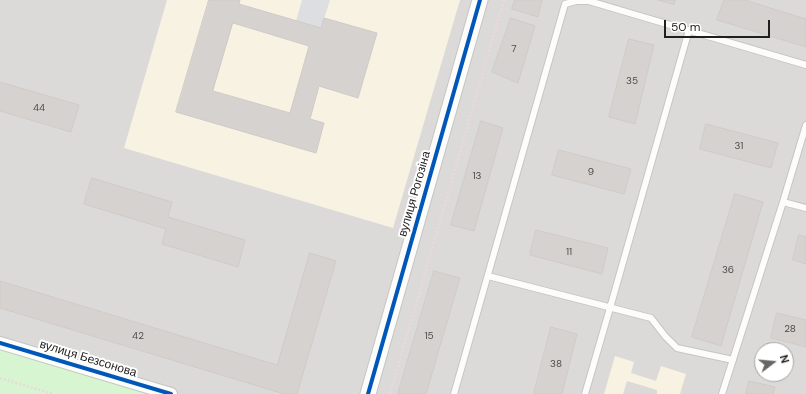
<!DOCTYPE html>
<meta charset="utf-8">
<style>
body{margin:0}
#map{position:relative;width:806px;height:394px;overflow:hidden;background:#edeae7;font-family:"DM Sans",sans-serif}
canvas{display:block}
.north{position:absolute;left:754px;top:342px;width:40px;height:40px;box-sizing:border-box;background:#fff;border:1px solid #a5a5a5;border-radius:50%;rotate:74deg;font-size:11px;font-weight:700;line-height:16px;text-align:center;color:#1f1f1f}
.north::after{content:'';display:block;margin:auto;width:14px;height:18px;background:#676665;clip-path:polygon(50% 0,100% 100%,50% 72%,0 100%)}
.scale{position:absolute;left:664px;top:20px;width:106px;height:18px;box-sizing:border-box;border:2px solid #1f1f1f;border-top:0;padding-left:5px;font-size:12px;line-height:14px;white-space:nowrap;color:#1f1f1f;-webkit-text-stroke:3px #fff;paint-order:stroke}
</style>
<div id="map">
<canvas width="806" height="394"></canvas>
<div class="north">N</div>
<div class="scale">50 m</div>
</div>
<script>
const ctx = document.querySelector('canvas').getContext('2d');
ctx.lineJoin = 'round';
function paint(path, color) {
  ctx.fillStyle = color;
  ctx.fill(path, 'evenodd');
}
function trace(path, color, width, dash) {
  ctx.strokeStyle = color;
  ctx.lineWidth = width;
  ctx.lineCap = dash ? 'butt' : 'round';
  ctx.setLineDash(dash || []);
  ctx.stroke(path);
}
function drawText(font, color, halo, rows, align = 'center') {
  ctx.font = font + ' "DM Sans",sans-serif';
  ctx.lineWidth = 4;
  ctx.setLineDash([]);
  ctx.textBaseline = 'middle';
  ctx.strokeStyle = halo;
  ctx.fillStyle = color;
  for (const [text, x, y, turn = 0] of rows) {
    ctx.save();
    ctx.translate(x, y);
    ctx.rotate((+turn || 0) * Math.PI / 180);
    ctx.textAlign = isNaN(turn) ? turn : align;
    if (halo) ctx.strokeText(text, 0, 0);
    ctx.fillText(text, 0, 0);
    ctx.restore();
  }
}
paint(new Path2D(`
 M0,0H806V394H0ZM762,350H786V374H762Z`), '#dcdad9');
paint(new Path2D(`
 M167,0H460L393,228L124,148Z
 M615,356L634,362L631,373L656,381L661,366L686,374L680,394H657V390L627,381L623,394H604Z`), '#f7f2e2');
paint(new Path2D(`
 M0,349L151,394H0Z`), '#d7f5d0');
paint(new Path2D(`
 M302,0H330L321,28L296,21Z`), '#dddee2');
const building = new Path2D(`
 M209,0H240L239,4L321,28L324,18L377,33L358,98L319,86L310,119L324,123L316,153L176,112ZM233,23L309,46L290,113L213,91Z
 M515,0H542L538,17L512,9Z
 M658,0H675L674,4Z
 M724,0H745L806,19V47L717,20Z
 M511,18L535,26L518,83L492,72Z
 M629,39L654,45L635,124L609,117Z
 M0,82L79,105L71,132L0,111Z
 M481,121L503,128L474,231L451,225Z
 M706,124L778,143L771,168L700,149Z
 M559,150L631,169L624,194L552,175Z
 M92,178L172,202L168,217L245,240L238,267L162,244L166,229L84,204Z
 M735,194L763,202L721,346L692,337Z
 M536,230L608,248L602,274L530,255Z
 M799,235L806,237V264L793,260Z
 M310,253L336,261L297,394H284L0,308V281L277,365Z
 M434,271L460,278L426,394H398Z
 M777,313L806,320V347L771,338Z
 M551,327L577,334L562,394H534Z
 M749,381L775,387L773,394H746Z`);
paint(building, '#d6d2cf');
trace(building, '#d0cbc8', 1);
const service = new Path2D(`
 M783,202L806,208
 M488,276L651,318L665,336L677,348L733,360
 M454,394L565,4L576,1H589L806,65
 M585,394L610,308L689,30
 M722,394L783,202L806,125`);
const minor = new Path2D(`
 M0,343L171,394`);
const tertiary = new Path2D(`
 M368,394L480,0`);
trace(service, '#c6c5c3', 8);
trace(minor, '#c6c5c3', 14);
trace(tertiary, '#c6c5c3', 17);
trace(new Path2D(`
 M0,378L53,394
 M390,394L504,0`), '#ebd9da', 2.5, [2, 2]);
trace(service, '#fcfcfb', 6);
trace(minor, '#fcfcfb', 12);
trace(tertiary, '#fcfcfb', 15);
trace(new Path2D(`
 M0,343L171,394
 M368,394L480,0`), '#0057b8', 4);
drawText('10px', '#4e4d4c', null, [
 ["7",514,49],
 ["35",632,81],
 ["44",39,108],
 ["31",739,146],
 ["9",591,172],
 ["13",477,176],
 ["11",569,252],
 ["36",728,270],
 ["28",790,329],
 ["42",138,336],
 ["15",429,336],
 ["38",556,364]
]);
drawText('12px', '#1f1f1f', '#fff', [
 ["вулиця Рогозіна",415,194,-74],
 ["вулиця Безсонова",88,359,17]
]);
</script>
